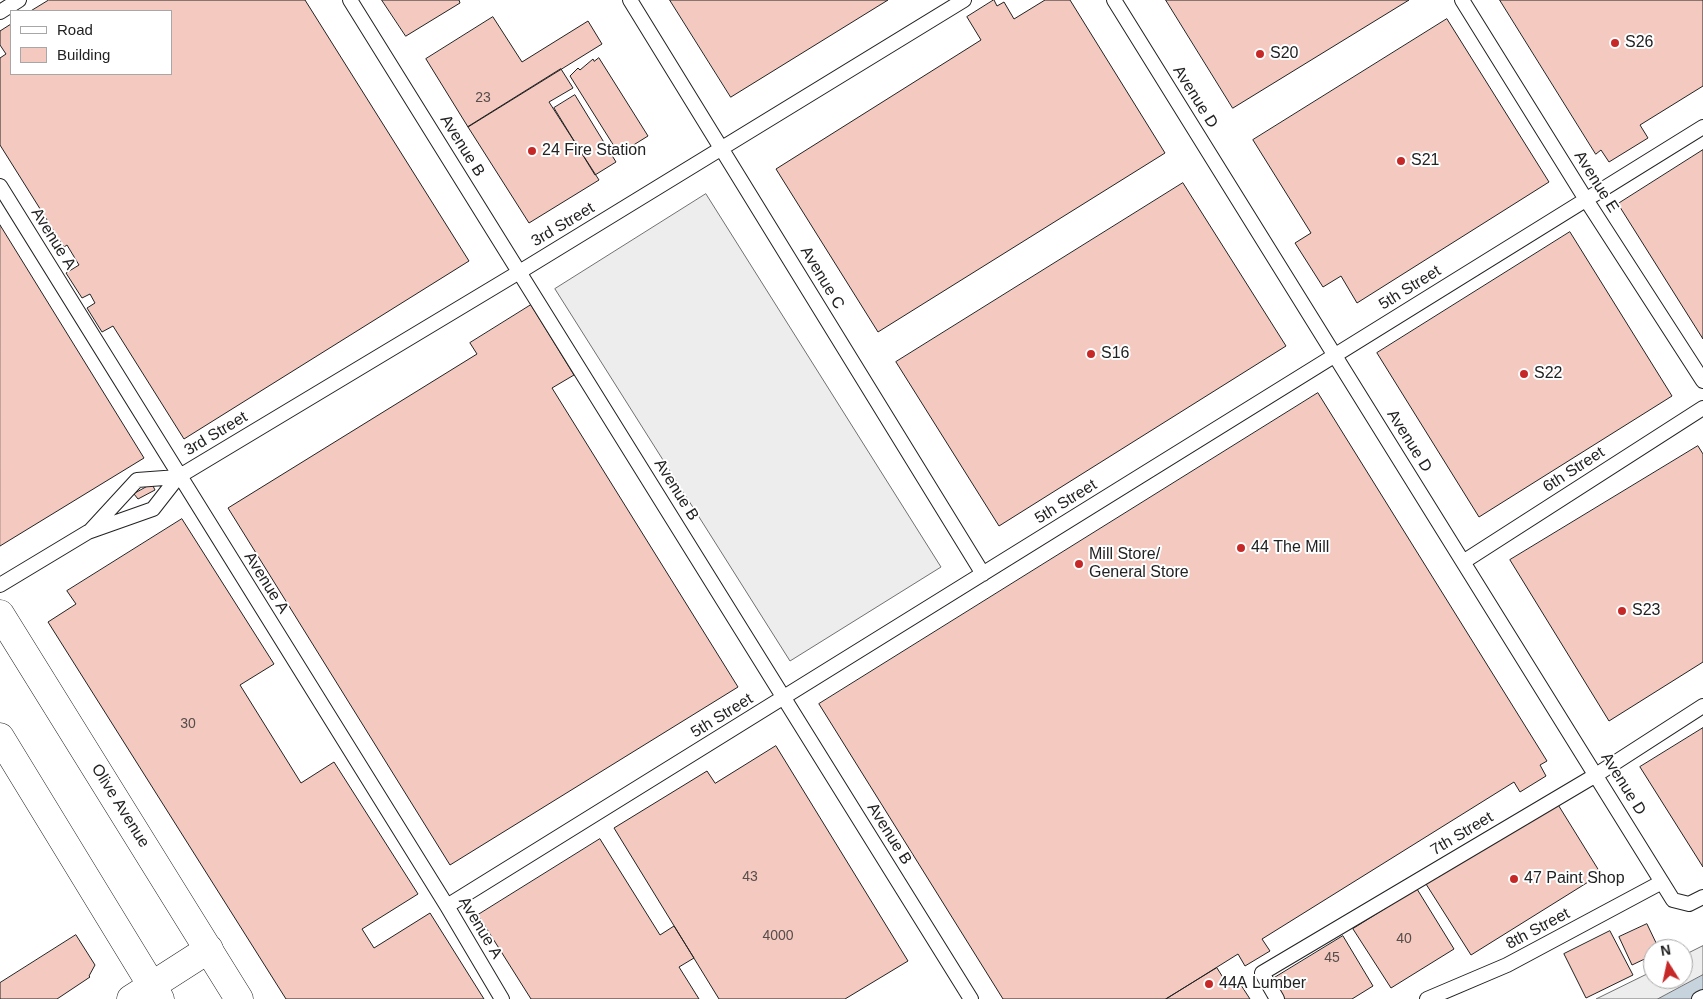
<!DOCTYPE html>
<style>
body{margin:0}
#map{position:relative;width:1703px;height:999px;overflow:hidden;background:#fff;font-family:Arial,sans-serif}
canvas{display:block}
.legend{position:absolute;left:10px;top:10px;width:162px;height:65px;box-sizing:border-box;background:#fff;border:1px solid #a7a7a7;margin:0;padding:6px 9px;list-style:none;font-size:15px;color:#222}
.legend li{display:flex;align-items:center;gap:10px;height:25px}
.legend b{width:25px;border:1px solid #a7a7a7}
.north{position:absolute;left:1643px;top:939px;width:50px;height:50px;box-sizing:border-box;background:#fff;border:1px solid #a7a7a7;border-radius:50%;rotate:350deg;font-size:14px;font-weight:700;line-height:20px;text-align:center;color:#222}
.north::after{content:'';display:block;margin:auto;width:18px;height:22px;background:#c62828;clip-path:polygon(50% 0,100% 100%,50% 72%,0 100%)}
</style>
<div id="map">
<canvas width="1703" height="999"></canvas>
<ul class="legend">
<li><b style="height:6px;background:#fff"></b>Road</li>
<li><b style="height:14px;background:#f3c9c0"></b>Building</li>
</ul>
<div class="north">N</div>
</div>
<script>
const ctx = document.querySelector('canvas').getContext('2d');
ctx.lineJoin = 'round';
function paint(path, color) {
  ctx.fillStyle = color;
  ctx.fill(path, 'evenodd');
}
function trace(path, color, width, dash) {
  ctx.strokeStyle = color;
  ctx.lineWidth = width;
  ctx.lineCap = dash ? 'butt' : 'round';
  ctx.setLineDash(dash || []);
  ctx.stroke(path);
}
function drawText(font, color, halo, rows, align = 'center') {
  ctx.font = font + ' Arial,sans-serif';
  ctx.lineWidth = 4;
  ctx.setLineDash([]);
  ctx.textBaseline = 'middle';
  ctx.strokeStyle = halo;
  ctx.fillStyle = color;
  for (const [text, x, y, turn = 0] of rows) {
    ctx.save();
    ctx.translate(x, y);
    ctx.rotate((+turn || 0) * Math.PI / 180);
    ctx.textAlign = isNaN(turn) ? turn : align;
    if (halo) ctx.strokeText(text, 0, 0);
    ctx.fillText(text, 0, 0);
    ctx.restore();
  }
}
const parking = new Path2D(`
 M706,194L941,567L790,661L555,289Z
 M1703,946V999H1596L1653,971V979H1683V956Z`);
paint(parking, '#ededed');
trace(parking, '#6f6f6f', 1);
const water = new Path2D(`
 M1703,975V999H1658Z`);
paint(water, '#c7d3dd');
trace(water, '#6f6f6f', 1);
const building = new Path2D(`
 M49,0H305L469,261L184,439L113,326L102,332L87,308L95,303L90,294L82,298L66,273L79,265L67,245L64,247L0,145V58L6,54L0,45V31L11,24V74H171V11H31Z
 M382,0H459L460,3L406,36Z
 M670,0H888L731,97Z
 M994,0L997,6L1004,2L1014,19L1045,0H1070L1165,153L878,332L776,169L981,40L967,17Z
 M1166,0H1409L1233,108Z
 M1500,0H1703V86L1640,125L1648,138L1609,162L1601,150L1596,154Z
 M493,17L522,62L588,21L602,44L468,127L426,59Z
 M1447,19L1549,182L1357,303L1341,276L1323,287L1295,243L1311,233L1253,140Z
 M599,58L648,136L619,154L570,76L578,68L580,70L593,59L594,61Z
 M561,69L573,88L549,102L599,180L529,223L468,127Z
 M575,95L616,162L595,175L554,108Z
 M1703,150V339L1618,204Z
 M1183,183L1286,346L999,526L896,362Z
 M0,225L144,458L0,546Z
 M1570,232L1672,396L1479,517L1377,353Z
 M531,305L574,375L552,388L738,687L450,865L228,508L477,354L470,343Z
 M1318,393L1547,761L1540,765L1546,776L1520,792L1514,782L1262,939L1270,951L1245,966L1238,954L1166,999H1003L819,704Z
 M1698,446L1703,454V662L1609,721L1510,560Z
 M152,484L155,490L138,499L134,494Z
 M182,519L274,664L240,685L301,783L334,762L418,894L362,929L374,948L430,913L484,999H286L48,622L76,604L67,591Z
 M1703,728V867L1640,767Z
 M776,746L908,961L845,999H719L614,828L707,771L715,783Z
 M1557,803L1601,874L1471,955L1426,884Z
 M600,839L660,935L674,926L694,958L679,967L699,999H531L478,915Z
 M1417,889L1454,949L1391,988L1353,929Z
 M1647,924L1659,949H1653V955L1632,965L1619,937Z
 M1610,931L1633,975L1586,998L1564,954Z
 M76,935L95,965L89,976L90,977L57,999H0V983Z
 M1343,936L1373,986L1352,999H1283L1271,980Z
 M1217,968L1229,987L1239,982L1250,999H1166Z`);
paint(building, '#f3c9c0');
trace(building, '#222', 1);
const service = new Path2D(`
 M350,0L971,999
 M630,0L983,574
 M1114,0L1673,900L1689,904L1703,897
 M1462,0L1585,198L1703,381
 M0,12L19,0
 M0,186L447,906L502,999
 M91,530L137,480L178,477
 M1463,562L1703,408
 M0,585L88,532L153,509L178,477L521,271L964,0
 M447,906L1703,127
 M1277,999L1262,973L1596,775L1703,706
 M1427,999L1507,965L1662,882
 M1699,999L1703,997`);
const minor = new Path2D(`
 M131,999L209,949`);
const primary = new Path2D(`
 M0,614L239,999
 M0,737L160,999`);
trace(service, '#222', 16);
trace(minor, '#222', 29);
trace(primary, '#222', 29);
trace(service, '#fff', 14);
trace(minor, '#fff', 28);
trace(primary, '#fff', 28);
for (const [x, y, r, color] of [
 [1615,43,5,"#c62828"],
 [1260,54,5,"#c62828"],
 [532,151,5,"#c62828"],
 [1401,161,5,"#c62828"],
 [1091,354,5,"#c62828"],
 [1524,374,5,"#c62828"],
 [1241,548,5,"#c62828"],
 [1079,564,5,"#c62828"],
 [1622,611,5,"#c62828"],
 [1514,879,5,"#c62828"],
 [1209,984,5,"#c62828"]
]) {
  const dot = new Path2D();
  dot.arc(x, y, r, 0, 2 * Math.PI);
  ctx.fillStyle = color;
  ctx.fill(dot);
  trace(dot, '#fff', 2);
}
drawText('14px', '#564c4a', null, [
 ["23",483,98],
 ["30",188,724],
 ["43",750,877],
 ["4000",778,936],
 ["40",1404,939],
 ["45",1332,958]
]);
drawText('16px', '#222', '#fff', [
 ["S26",1625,43],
 ["S20",1270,54],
 ["24 Fire Station",542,151],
 ["S21",1411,161],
 ["S16",1101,354],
 ["S22",1534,374],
 ["44 The Mill",1251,548],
 ["Mill Store/",1089,555],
 ["General Store",1089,573],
 ["S23",1632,611],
 ["47 Paint Shop",1524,879],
 ["44A Lumber",1219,984]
], 'left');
drawText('16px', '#222', '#fff', [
 ["Avenue D",1195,97,58],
 ["Avenue B",462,146,58],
 ["Avenue E",1596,182,58],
 ["3rd Street",563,225,-31],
 ["Avenue A",53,239,58],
 ["Avenue C",822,278,59],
 ["5th Street",1410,288,-32],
 ["3rd Street",216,434,-31],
 ["Avenue D",1409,441,58],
 ["6th Street",1574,470,-33],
 ["Avenue B",676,490,58],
 ["5th Street",1066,502,-32],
 ["Avenue A",266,583,58],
 ["5th Street",722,716,-32],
 ["Avenue D",1623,784,58],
 ["Olive Avenue",120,806,58],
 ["Avenue B",889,834,58],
 ["7th Street",1462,834,-31],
 ["Avenue A",480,928,59],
 ["8th Street",1538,929,-28]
]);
</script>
